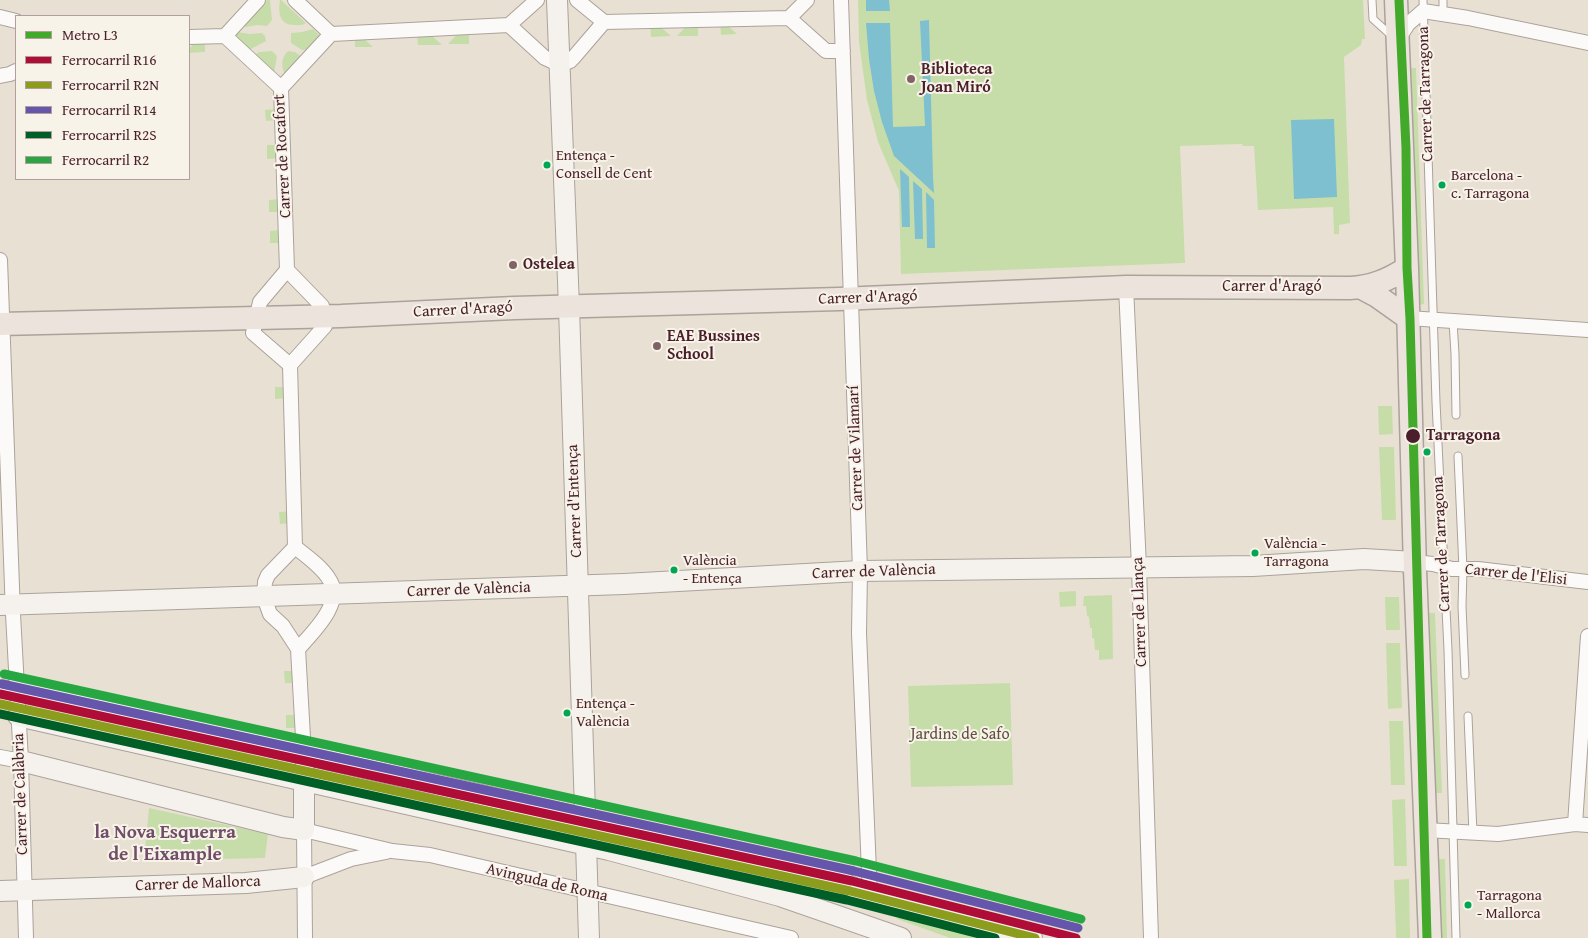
<!DOCTYPE html>
<meta charset="utf-8">
<style>
body{margin:0}
#map{position:relative;width:1588px;height:938px;overflow:hidden;background:#e8e1d3;font-family:"Gentium Book Plus",serif}
canvas{display:block}
.legend{position:absolute;left:15px;top:15px;width:175px;height:165px;box-sizing:border-box;background:#f7f3e8;border:1px solid #b29e9c;margin:0;padding:6px 9px;list-style:none;font-size:15px;color:#4a1f2b}
.legend li{display:flex;align-items:center;gap:10px;height:25px}
.legend b{width:25px;border:1px solid #b29e9c}
</style>
<div id="map">
<canvas width="1588" height="938"></canvas>
<ul class="legend">
<li><b style="height:6px;background:#43a92a"></b>Metro L3</li>
<li><b style="height:6px;background:#af0d38"></b>Ferrocarril R16</li>
<li><b style="height:6px;background:#8c9c1c"></b>Ferrocarril R2N</li>
<li><b style="height:6px;background:#6556ac"></b>Ferrocarril R14</li>
<li><b style="height:6px;background:#005f27"></b>Ferrocarril R2S</li>
<li><b style="height:6px;background:#26a741"></b>Ferrocarril R2</li>
</ul>
</div>
<script>
const ctx = document.querySelector('canvas').getContext('2d');
ctx.lineJoin = 'round';
function paint(path, color) {
  ctx.fillStyle = color;
  ctx.fill(path, 'evenodd');
}
function trace(path, color, width, dash) {
  ctx.strokeStyle = color;
  ctx.lineWidth = width;
  ctx.lineCap = dash ? 'butt' : 'round';
  ctx.setLineDash(dash || []);
  ctx.stroke(path);
}
function drawText(font, color, halo, rows, align = 'center') {
  ctx.font = font + ' "Gentium Book Plus",serif';
  ctx.lineWidth = 4;
  ctx.setLineDash([]);
  ctx.textBaseline = 'middle';
  ctx.strokeStyle = halo;
  ctx.fillStyle = color;
  for (const [text, x, y, turn = 0] of rows) {
    ctx.save();
    ctx.translate(x, y);
    ctx.rotate((+turn || 0) * Math.PI / 180);
    ctx.textAlign = isNaN(turn) ? turn : align;
    if (halo) ctx.strokeText(text, 0, 0);
    ctx.fillText(text, 0, 0);
    ctx.restore();
  }
}
paint(new Path2D(`
 M267,0H270L272,20L267,26L257,25L246,27L243,26Z
 M280,0H281L306,23C302,26 299,25 294,25C279,25 278,12 280,0Z
 M858,0H1363L1365,39H1362L1361,45L1344,57L1350,223L1339,225V234H1334L1333,207L1258,210L1254,146H1243L1242,144L1180,146L1185,263L901,274L899,191L878,142L867,100L859,42Z
 M720,22H724L737,34L721,35Z
 M689,23H698V36H677Z
 M650,24H657L671,36L651,37Z
 M313,29L321,37L308,50H302L291,43V33L302,32Z
 M460,31H469V44H448Z
 M237,32L250,34L262,33L265,36L266,41L249,50L234,35Z
 M428,32L442,45H418L417,33Z
 M355,35H360L373,47H355Z
 M197,40H205V52L189,53V49Z
 M272,51L277,56L274,73L255,55L259,52Z
 M288,51L295,52L302,57L285,75C281,67 281,57 288,51Z
 M1411,68H1416L1424,304L1419,305Z
 M278,109V120L266,121L265,110Z
 M267,145H279L280,158L267,159Z
 M281,199L282,212H269V200Z
 M282,230L283,243H270V231Z
 M275,387H288V398L275,399Z
 M1378,406H1392L1393,434L1379,435Z
 M1379,447H1394L1396,520H1382Z
 M292,511V523L280,524L279,512Z
 M1076,591V606L1060,607L1059,592Z
 M1112,595L1113,659L1099,660V650H1095L1094,638H1092V628H1090L1089,617L1087,616L1086,606H1083L1084,596Z
 M1385,597H1399L1400,630H1386Z
 M1429,613H1435L1442,793H1436Z
 M1386,643H1400L1402,708L1388,709Z
 M284,671H297V683H285Z
 M1010,683L1013,785L911,787L908,686Z
 M286,715H299V728H286Z
 M1389,721H1403L1405,785H1391Z
 M1405,799L1407,866H1394L1392,800Z
 M149,808L268,834L265,858L144,861Z
 M1439,859H1445L1447,938H1441Z
 M1409,879L1410,938H1396L1394,880Z
 M898,916L978,938H950L897,919Z`), '#c7dda9');
paint(new Path2D(`
 M866,0H889L890,11H866Z
 M929,20L933,177L934,193L894,156L882,122L874,91L869,59L866,23H890L893,127L925,126L920,21Z
 M1334,119L1337,197L1294,199L1291,120Z
 M900,169L909,177L910,227H902Z
 M913,181L922,189L923,239H915Z
 M926,192L934,200L935,248H927Z`), '#7ebfd0');
const lane = new Path2D(`
 M1372,0L1373,19L1393,37
 M1423,0L1436,402L1448,650L1456,938
 M1443,0V14
 M1453,321L1455,354L1456,415
 M1458,456L1463,569L1462,606L1465,675
 M1468,716L1473,833`);
const street = new Path2D(`
 M295,0L331,34
 M577,0L604,22L789,18L826,51H843
 M841,0L860,571L859,633L870,896
 M0,17L16,21
 M789,18L807,0
 M509,25L545,58L560,65L570,61L574,57L604,22
 M225,36L258,0
 M189,37L225,36L281,88L287,270L322,306L325,326L290,365
 M1399,38L1408,24L1423,11L1468,18L1588,43
 M0,76L10,74L16,71
 M281,88L331,34L509,25L537,0
 M0,260L13,614L21,761L26,938
 M287,270L260,302L253,333L290,365L295,547L268,575L265,582L264,597L270,614L283,626L298,649L304,755
 M1126,287L1139,567L1151,938
 M1408,318L1588,330
 M295,547C306,556 321,566 329,579C345,602 313,632 298,649
 M1414,562L1433,564L1452,569H1478L1588,582
 M0,687L17,690
 M0,757L21,761
 M1575,824L1588,636
 M1425,830L1498,834L1575,824L1588,825
 M304,877L351,859L386,852
 M305,938L304,830L392,851L430,855L791,938`);
const secondary = new Path2D(`
 M557,0L569,307L589,938
 M0,605L624,584L860,571L1253,566L1364,559L1414,562
 M17,690L53,696L741,855L836,879L870,896L956,919L1032,938
 M18,716L609,850L780,896L901,938
 M21,761L283,827L304,830V770
 M0,891L246,883L304,877`);
const primary = new Path2D(`
 M1396,0L1407,268L1415,570L1430,938
 M1360,287L1377,296L1408,318
 M0,324L341,316L514,308L839,299L1126,287L1350,288C1372,287 1388,280 1407,268`);
trace(lane, '#aba29b', 9);
trace(street, '#aba29b', 16);
trace(secondary, '#aba29b', 22);
trace(primary, '#aba29b', 25);
trace(lane, '#fcfaf8', 7);
trace(street, '#fcfaf8', 14);
trace(secondary, '#f5f2ed', 20);
trace(primary, '#ece4dc', 22);
trace(new Path2D(`
 M0,694L852,881L1076,938`), '#af0d38', 9);
trace(new Path2D(`
 M0,704L850,891L1035,938`), '#8c9c1c', 9);
trace(new Path2D(`
 M2,684L854,871L1078,928`), '#6556ac', 9);
trace(new Path2D(`
 M0,714L847,900L995,938`), '#005f27', 9);
trace(new Path2D(`
 M4,674L856,861L1081,919`), '#26a741', 9);
trace(new Path2D(`
 M1399,0L1406,148L1407,268L1410,319L1427,938`), '#43a92a', 9);
for (const [x, y, r, color] of [
 [911,79,5,"#816366"],
 [547,165,4.5,"#00a651"],
 [1442,185,4.5,"#00a651"],
 [513,265,5,"#816366"],
 [657,346,5,"#816366"],
 [1413,436,8,"#4a1f2b"],
 [1427,452,4.5,"#00a651"],
 [1255,553,4.5,"#00a651"],
 [674,570,4.5,"#00a651"],
 [567,713,4.5,"#00a651"],
 [1468,905,4.5,"#00a651"]
]) {
  const dot = new Path2D();
  dot.arc(x, y, r, 0, 2 * Math.PI);
  ctx.fillStyle = color;
  ctx.fill(dot);
  trace(dot, '#f7f3e8', 2);
}
drawText('15px', '#4a1f2b', '#f7f3e8', [
 ["Entença -",556,156],
 ["Consell de Cent",556,174],
 ["Barcelona -",1451,176],
 ["c. Tarragona",1451,194],
 ["València -",1264,544],
 ["Tarragona",1264,562],
 ["València",683,561],
 ["- Entença",683,579],
 ["Entença -",576,704],
 ["València",576,722],
 ["Tarragona",1477,896],
 ["- Mallorca",1477,914]
], 'left');
drawText('bold 16px', '#4a1f2b', '#f7f3e8', [
 ["Biblioteca",921,70],
 ["Joan Miró",921,88],
 ["Ostelea",523,265],
 ["EAE Bussines",667,337],
 ["School",667,355]
], 'left');
drawText('16px', '#4a1f2b', '#f7f3e8', [
 ["Carrer de Tarragona",1426,94,-92],
 ["Carrer de Rocafort",283,156,-93],
 ["Carrer d'Aragó",1272,287],
 ["Carrer d'Aragó",868,298,-2],
 ["Carrer d'Aragó",463,310,-3],
 ["Carrer de Vilamarí",856,448,-92],
 ["Carrer d'Entença",575,501,-92],
 ["Carrer de Tarragona",1442,544,-93],
 ["Carrer de València",874,572,-2],
 ["Carrer de l'Elisi",1516,575,6],
 ["Carrer de València",469,590,-2],
 ["Carrer de Llança",1140,612,-92],
 ["Carrer de Calàbria",21,794,-92],
 ["Avinguda de Roma",547,883,13],
 ["Carrer de Mallorca",198,884,-2]
]);
drawText('bold 16px', '#4a1f2b', '#f7f3e8', [
 ["Tarragona",1426,436]
], 'left');
drawText('16px', '#624e42', '#f7f3e8', [
 ["Jardins de Safo",960,735]
]);
drawText('bold 19px', '#714e67', '#f7f3e8', [
 ["la Nova Esquerra",165,833],
 ["de l'Eixample",165,855]
]);
</script>
